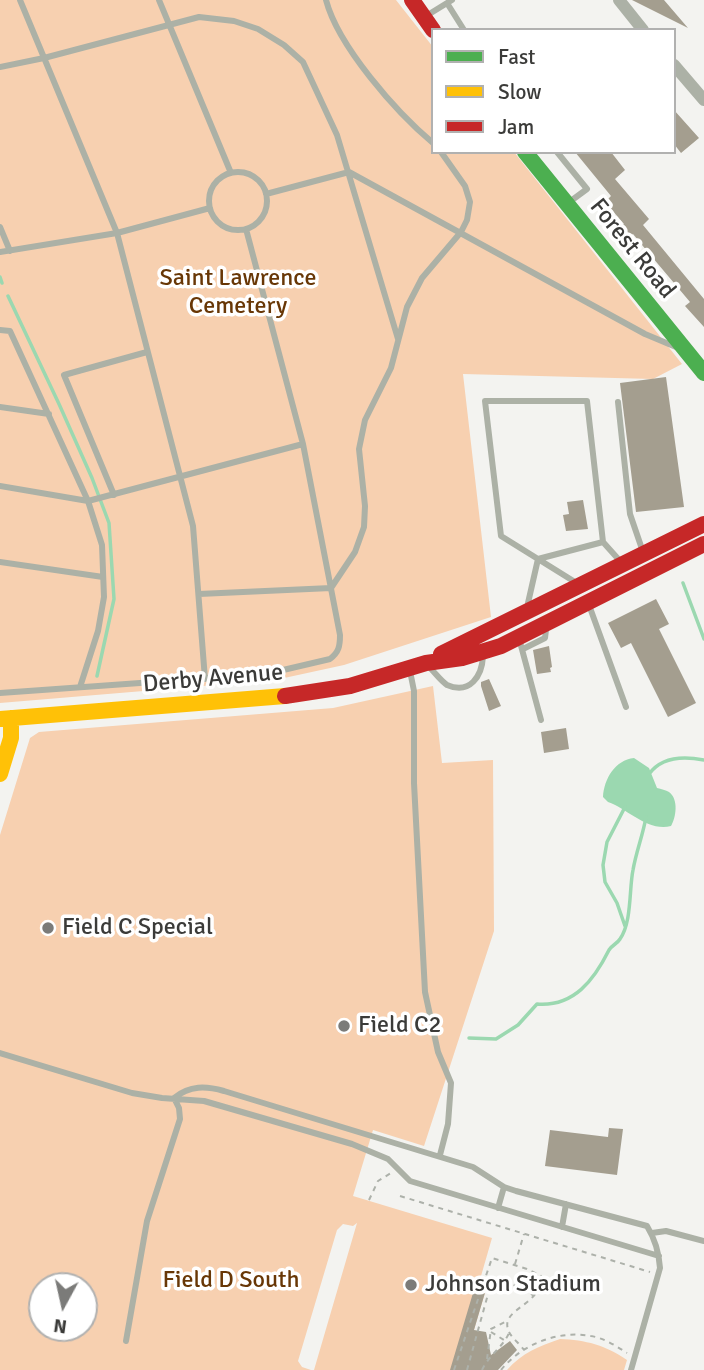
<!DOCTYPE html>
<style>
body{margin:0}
#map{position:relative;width:704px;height:1370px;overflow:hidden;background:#f3f3f0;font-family:Signika,sans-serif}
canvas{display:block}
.legend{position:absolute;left:431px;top:28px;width:245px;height:126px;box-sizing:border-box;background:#fff;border:2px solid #b1b1b0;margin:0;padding:9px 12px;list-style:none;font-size:21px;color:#3b3b39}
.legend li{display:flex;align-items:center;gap:14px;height:35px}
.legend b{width:35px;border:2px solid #b1b1b0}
.north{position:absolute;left:28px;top:1272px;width:70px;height:70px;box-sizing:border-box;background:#fff;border:2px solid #b1b1b0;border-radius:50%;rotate:188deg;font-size:19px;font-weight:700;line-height:28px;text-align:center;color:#3b3b39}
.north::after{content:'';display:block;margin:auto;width:24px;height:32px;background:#7b7b79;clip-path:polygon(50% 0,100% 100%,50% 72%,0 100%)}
</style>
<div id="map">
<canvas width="704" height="1370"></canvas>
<ul class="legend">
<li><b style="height:9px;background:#4caf50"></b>Fast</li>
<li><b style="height:9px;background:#ffc107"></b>Slow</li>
<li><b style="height:9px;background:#c62828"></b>Jam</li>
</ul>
<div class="north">N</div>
</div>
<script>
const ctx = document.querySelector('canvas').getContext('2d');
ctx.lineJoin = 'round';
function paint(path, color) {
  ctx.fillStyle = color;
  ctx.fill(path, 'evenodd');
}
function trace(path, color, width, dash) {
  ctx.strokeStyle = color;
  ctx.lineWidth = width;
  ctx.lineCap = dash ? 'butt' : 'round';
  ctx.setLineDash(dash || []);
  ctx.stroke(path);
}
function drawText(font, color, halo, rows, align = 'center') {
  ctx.font = font + ' Signika,sans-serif';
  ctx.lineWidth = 7;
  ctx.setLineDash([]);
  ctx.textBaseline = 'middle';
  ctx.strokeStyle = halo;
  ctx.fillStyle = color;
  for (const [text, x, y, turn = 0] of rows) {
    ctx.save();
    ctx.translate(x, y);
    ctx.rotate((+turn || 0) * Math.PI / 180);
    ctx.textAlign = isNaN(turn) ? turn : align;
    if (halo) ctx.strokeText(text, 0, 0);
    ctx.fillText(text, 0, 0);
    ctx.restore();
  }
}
paint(new Path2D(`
 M0,0H396L433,47V152H514L682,364L653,379L463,374L491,617L344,665L275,680L0,703Z
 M433,686L442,763L493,760L494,931L424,1146L373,1130L353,1196L492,1238L479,1283L487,1286L462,1370H314L357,1223L353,1226L343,1224L337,1230L298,1361L302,1367L311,1370H0V835L30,738L39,732L333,708ZM42,1286H84V1328H42Z
 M560,1339C586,1340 605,1345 627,1360L624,1370H507C522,1353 539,1346 560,1339Z`), '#f7d0b0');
paint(new Path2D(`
 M634,758L649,768L657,788C661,789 666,790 669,792C679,799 676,818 671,826C648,832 628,809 608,802L603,797C604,779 615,760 634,758Z`), '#9bd8b0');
trace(new Path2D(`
 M0,277L2,283
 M8,296L59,404L92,478L109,523L114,599L97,676
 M683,583L704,639
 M649,774C662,756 684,756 704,760
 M625,926L617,903L605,882L603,865L607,842L625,807
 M469,1038L496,1039L518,1025L537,1004C574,1007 594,980 609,950C612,945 617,944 620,939C632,922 629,889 633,870C636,852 643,835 646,817`), '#9bd8b0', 3.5);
paint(new Path2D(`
 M632,0H664L688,28Z
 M674,110L699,138L681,153L674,144Z
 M575,152H611L625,170L615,179L649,219L643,225L704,299V327L685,306L690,302L647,251L633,234L629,237L620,227L624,224L605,202L611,196Z
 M666,377L684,507L636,512L620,383Z
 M583,500L588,529L566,531L563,515L569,514L567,502Z
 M656,599L669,624L659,629L696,703L668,717L631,643L621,648L608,623Z
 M549,646L552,667L550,668L551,672L537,674L533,650Z
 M489,679L501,706L489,711L481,686V682Z
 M566,728L569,749L544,753L541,732Z
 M609,1128L623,1129L617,1175L545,1166L550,1130L608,1137Z
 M476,1283L487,1286L474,1330L486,1332L491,1355L510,1341L517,1350L498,1370H450Z`), '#a49e8f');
trace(new Path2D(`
 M400,1196L650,1272
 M369,1200L378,1181L391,1173
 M515,1264L524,1234
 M491,1332L504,1340
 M487,1359L491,1329L507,1321
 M454,1370L492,1258L527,1269L541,1276C542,1307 498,1308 509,1332C512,1338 520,1344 524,1350
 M467,1370L490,1287C509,1281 519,1285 534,1296
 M482,1370C489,1355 503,1347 509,1333
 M501,1370C522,1344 558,1330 591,1336C604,1338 616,1346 627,1353`), '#adb1aa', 2, [5, 5]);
trace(new Path2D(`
 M20,0L117,233L193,526L205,679
 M159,0L231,173
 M326,0C338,46 396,112 433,143
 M447,3L464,30
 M426,16L452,0
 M0,67L44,58L199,17L234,21L258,29L284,45L303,62L337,135L398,339
 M557,152L587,189L568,203
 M209 201a29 29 0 1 1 58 0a29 29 0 1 1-58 0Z
 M266,194L349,172L645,334L676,347
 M0,227L10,251
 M0,252L117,233L210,208
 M0,330L10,331L88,501L102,545L104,597L98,631L80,687
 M618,402L630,514L643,552
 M0,407L49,414
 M0,486L88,501L303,444
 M114,495L64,375L147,352
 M0,562L103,577
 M575,582L501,536L485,401H587L603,542L620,561
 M199,594L331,588L355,552L364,527L365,506L359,449L365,420L391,368L407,307L422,278L461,232L467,220L470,202L465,186L441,152
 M528,603L538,559L603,542
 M589,605L626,707
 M520,642L541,720
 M523,649L545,638L546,630
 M431,669C436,674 441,681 447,685C470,695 482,676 483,656
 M410,671L414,691V783L425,992L438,1052L451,1083L448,1124L440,1155
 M0,693L266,674L330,659C339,652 340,646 340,635L303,444L246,229
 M0,1053L132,1093L162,1098L204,1101L352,1144L388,1159L410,1181L659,1256
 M174,1098C190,1085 206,1086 224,1091L473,1167L504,1187L516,1191L647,1226C655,1239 659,1253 660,1268L631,1370
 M498,1208L504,1187
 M562,1227L566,1204
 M652,1233L666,1231L704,1241
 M126,1341L147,1221L180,1119L179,1108L174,1098`), '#acb1a6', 6);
trace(new Path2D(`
 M619,0L643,30
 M674,65L704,100`), '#acb1a6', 12);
trace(new Path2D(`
 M525,152L704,373`), '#4caf50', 16);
trace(new Path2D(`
 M0,719L285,696
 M0,774L11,738V718`), '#ffc107', 16);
trace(new Path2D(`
 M412,0L433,30
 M441,654L704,524
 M285,696L350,686L426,663L462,658L501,646L704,544`), '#c62828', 16);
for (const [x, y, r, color] of [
 [48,928,7,"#7b7b79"],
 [344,1026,7,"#7b7b79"],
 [411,1285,7,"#7b7b79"]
]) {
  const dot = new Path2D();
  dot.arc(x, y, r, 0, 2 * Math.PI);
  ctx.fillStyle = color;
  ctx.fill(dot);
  trace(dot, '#fff', 2.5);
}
drawText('24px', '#3b3b39', '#fff', [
 ["Forest Road",632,249,51],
 ["Derby Avenue",213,679,-5]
]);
drawText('24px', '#683706', '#fff', [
 ["Saint Lawrence",238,279],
 ["Cemetery",238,307],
 ["Field D South",231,1281]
]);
drawText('24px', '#3b3b39', '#fff', [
 ["Field C Special",62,928],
 ["Field C2",358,1026],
 ["Johnson Stadium",425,1285]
], 'left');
</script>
